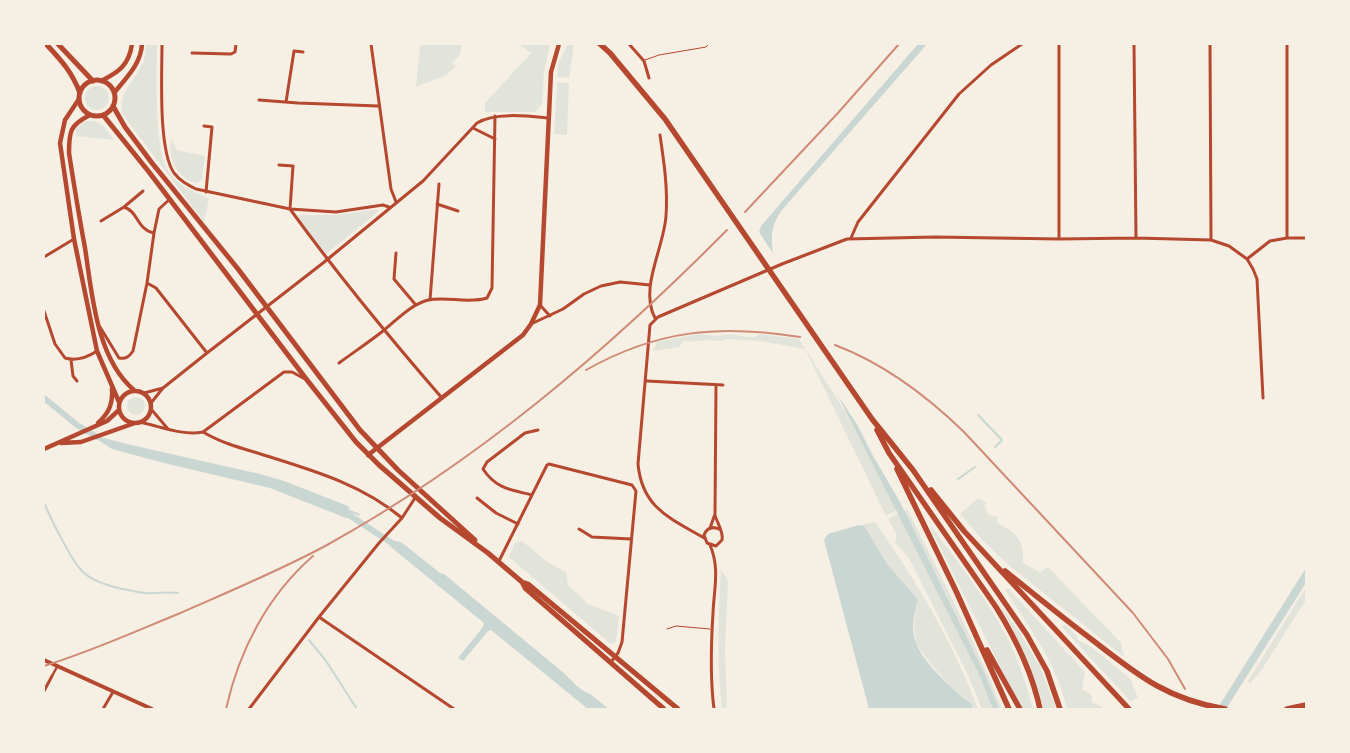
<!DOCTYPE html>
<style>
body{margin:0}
#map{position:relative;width:1350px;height:753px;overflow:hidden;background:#f6efe4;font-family:Manrope,sans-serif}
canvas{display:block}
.frame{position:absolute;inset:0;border:45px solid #f6efe4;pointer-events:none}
</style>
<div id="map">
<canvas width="1350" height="753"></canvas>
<div class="frame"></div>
</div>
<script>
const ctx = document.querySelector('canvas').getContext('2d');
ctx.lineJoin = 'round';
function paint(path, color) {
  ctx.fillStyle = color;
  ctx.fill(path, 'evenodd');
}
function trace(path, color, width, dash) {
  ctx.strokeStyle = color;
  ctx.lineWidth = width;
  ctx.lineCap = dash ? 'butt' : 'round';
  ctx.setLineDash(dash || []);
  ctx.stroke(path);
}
paint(new Path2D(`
 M146,44H157C157,73 154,148 168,171C177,185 195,192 209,199L204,222L122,114C118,87 140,79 145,56C146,52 145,48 146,44Z
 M407,44H462L460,55L452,63L456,66L446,75L416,87L420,45Z
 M519,44H550L544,72L542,104L535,112H485V103L531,53Z
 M568,44H574L569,78L557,77L558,64Z
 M557,82L569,83L567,135L554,134Z
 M85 98a12 12 0 1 1 24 0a12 12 0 1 1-24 0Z
 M86,121C102,120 106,128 114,140L76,136V128Z
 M171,139L177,150L205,156L202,179L197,183C184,182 173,168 171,155C170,150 171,144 171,139Z
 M377,209L379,211L326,254L297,217L298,215H338Z
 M698,334L717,336L731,334L746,337H755L760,334L799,339L846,413L897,510L886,516L805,349L760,341L725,339L723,341L706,340L688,342L687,341L682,342L680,347L653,351L657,342Z
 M127 406a9 9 0 1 1 18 0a9 9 0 1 1-18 0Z
 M978,498L987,503L983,506L986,508L988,515L997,517V523C1017,533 1024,540 1023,563L1040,572L1048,567L1121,643L1124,657L1011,567L988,546L960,514Z
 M907,509C940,575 975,641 1002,709H999L984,672L904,511Z
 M899,513L980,677L993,709H982L968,675L915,570L908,557L895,543L897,536L888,519Z
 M875,522C916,580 953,642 978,709H971L970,702L950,686L931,664L916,644L914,629L915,606L861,525Z
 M932,527C959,564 989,601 1010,643C1020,664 1027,687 1033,709H1016L1009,684L930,528Z
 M522,541L549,563L566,572L568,585L588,604L619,616L616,642L611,644L511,559L509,556L515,543Z
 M721,569L728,581L725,649L727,709H722C717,662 718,616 721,569Z
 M1306,587V600L1261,671L1250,684L1248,681Z
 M1008,588L1085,672L1082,690L1087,691L1092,696V702L1106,709H1067C1057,664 1030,628 1005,590Z
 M994,596L1018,630L1040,666L1056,709H1044C1033,668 1016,632 994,596Z
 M1066,625L1076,635L1078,640L1093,648L1128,677L1131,680L1138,698L1130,701L1061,626Z`), '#e2e4dc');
paint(new Path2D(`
 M918,44H927L781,211C771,227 771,234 773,253L759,232L761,226Z
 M837,394L858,426L872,454L900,502L984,672L999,709H993L980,677L948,613Z
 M89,434L131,445L260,474L284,481L348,506L350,510L360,514L359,516L353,513L356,519L346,518L270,488L164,463L112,449Z
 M859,525L864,526L887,564L918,600C913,613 911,630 916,643C923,663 955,692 972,704L971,709H869L824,540L828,534Z
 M389,540L401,542L440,573L444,574L565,674L577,686L585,692L590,694L609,709H588L491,630L488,631L463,661L458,658L483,627L484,623L392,548L387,542Z
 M1306,568V583L1226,709H1217Z`), '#c9d6d2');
trace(new Path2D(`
 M978,415L1002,440L995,447
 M958,479L975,467
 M45,505C51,519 72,562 83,572C96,585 126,590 144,593C156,594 167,591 178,593
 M309,640L326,661L357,709`), '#c9d6d2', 2);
trace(new Path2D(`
 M44,398L77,425L97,437
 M349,515L395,545`), '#c9d6d2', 6);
trace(new Path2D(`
 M645,60L659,55L706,47L709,44
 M667,629L676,626L710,629`), '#b5482f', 1);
trace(new Path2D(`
 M52,676L57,667`), '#b5482f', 2.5);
trace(new Path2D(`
 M162,44C162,74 158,150 174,173C180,181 188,185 196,189L290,209L336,212L383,205L389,207
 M371,44L391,189L396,202
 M629,44L644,61L649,78
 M1059,44V239
 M1134,44L1136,238
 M1210,44L1211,240
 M192,53L231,54L235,52L236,44
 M259,100L298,103L378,106
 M286,102L294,51L303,52
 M204,126L212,127L206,192
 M473,128L495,139
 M279,165L293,166L290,209C338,275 389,337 442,398
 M437,204L458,211
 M124,207C139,212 136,229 154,233
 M101,221L124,207L143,191
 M851,238L858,222L959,94L991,65L1022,44
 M1287,238V44
 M396,253L394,279L415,304
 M44,257L74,239
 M1247,259L1270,241L1287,238H1306
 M147,283L156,288L207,353
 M430,300L439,184
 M540,305L550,316
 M44,311L55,344L65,358C76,361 88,357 97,351
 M655,318C639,288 664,248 666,216C668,189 664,162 660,135
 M531,324L563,309L584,294L601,286L620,282L650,285
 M100,327L119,358C126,359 129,357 133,351L147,283L154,233L159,209L170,199
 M71,360L73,376L77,381
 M339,363C354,352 369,342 383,331C398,319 410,305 428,300C447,296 468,304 487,298L492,288L495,116
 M647,381L723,385
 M144,393L163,388
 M151,403L163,388L207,353L323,263L423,181L477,123C494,112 528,116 548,118
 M151,409L168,429
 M139,422C160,426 182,436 203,432C223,444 245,449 267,456C315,471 363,485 402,518
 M203,432L284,372H292L305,379
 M532,495C512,490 496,489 483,469L487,462L525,433L538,430
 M477,498L496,513L518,524
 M715,515C717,523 724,532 722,540L716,546L707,543L704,535C707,528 712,526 719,529
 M710,528L715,514L716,385
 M579,529L592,537L631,539
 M704,538C670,518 642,508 638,464L650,325L658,317L782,264L847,239L935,237L1059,239L1136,238L1211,240L1229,246L1247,259L1253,269L1257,279L1263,398
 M710,545C720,568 714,589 713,613C711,644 710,678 714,709
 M499,561L547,465L549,464L632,485L636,491L622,642L618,653L611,662
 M319,617L454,709
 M44,691L52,676
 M103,709L113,692
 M249,709L319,617L379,543L402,518L415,498`), '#b5482f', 3);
trace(new Path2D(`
 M44,660L152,709`), '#b5482f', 4);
trace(new Path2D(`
 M101,81C119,72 129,65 132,44
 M114,93C126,78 141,64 142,44
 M79,99L65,120L60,143L74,239L97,351L119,402
 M90,115C70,125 69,131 69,153C74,185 79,216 85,248C92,293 96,358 134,390
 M119 407a16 16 0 1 1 32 0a16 16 0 1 1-32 0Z
 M98,423C109,413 113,404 112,388
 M61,443L81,442L135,423
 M44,449L107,421L119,410
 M368,455L523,335L531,324L540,305L551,72L559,44`), '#b5482f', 4.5);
trace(new Path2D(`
 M46,44C61,60 72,72 80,93
 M58,44L93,81
 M79 98a18 18 0 1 1 36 0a18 18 0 1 1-36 0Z
 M113,106L125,127L152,163L238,269L360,430L398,470L475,540
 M103,115L149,172L307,380L356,442L379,465L440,518L488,553L522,582L528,584L678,709
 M522,582L525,588L664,709`), '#b5482f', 5);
trace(new Path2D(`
 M600,44L610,53L665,119L872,419L913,470L1027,635L1047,671L1060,709
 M877,430L889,453L996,607C1016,639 1032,672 1040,709
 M897,469L956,591L1009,709
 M931,490L964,531L1129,709
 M1005,571C1035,595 1064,619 1095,642C1139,676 1167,699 1225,709
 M987,650L1020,709
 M1287,709L1306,705`), '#b5482f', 5.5);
trace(new Path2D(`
 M745,212L837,114L899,44
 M835,345C885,364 926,395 964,432L1133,613L1168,659L1185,689
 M586,370C657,330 720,324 800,337
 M44,666C90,652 134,632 178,614C228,592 279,571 327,545C478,461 606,352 727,230
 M226,709C239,651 267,596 313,556`), '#cf8b77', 2);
</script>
